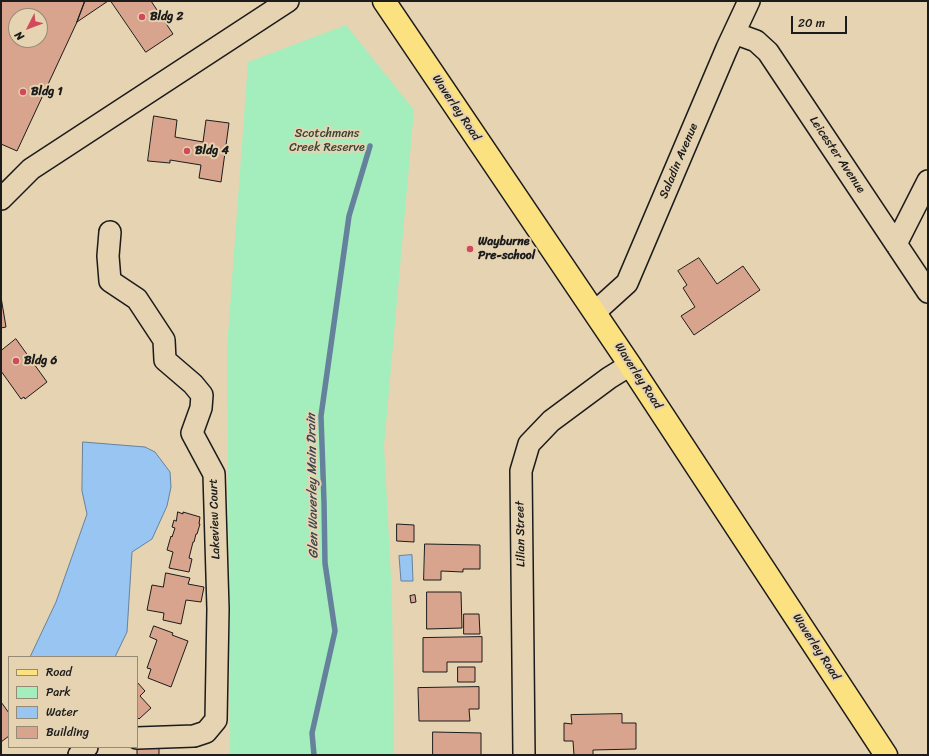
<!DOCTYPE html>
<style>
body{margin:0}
#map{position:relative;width:929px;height:756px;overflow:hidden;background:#e6d3b1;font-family:Sriracha,sans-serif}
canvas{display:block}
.frame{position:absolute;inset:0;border:2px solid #1c1c1c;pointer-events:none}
.legend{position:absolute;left:8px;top:656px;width:130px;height:92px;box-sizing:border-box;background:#e6d3b1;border:1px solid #958a75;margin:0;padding:5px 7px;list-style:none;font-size:12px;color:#1c1c1c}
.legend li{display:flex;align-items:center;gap:8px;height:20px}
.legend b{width:20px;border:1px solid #958a75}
.north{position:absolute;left:8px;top:8px;width:40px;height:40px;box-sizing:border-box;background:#e6d3b1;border:1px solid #958a75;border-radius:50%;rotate:228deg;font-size:11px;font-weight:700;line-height:16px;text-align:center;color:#1c1c1c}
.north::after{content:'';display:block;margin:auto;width:14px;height:18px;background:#d1495b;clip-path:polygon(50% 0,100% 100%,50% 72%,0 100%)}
.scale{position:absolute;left:791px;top:16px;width:56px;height:18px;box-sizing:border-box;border:2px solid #1c1c1c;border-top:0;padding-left:5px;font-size:12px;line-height:14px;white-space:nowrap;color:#1c1c1c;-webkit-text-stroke:3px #e6d3b1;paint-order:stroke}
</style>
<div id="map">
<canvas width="929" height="756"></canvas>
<div class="frame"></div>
<ul class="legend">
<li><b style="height:5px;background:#fbe180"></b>Road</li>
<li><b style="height:11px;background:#a4eebd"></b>Park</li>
<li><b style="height:11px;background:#98c5f2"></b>Water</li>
<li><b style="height:11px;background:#d8a48d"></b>Building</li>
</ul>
<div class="north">N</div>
<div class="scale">20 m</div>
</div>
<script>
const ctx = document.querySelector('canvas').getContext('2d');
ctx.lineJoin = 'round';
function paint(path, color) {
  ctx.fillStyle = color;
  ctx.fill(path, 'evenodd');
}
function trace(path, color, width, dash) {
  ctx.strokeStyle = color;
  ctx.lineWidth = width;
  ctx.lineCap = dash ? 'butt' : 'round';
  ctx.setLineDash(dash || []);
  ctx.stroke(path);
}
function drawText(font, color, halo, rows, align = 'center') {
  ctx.font = font + ' Sriracha,sans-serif';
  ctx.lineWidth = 4;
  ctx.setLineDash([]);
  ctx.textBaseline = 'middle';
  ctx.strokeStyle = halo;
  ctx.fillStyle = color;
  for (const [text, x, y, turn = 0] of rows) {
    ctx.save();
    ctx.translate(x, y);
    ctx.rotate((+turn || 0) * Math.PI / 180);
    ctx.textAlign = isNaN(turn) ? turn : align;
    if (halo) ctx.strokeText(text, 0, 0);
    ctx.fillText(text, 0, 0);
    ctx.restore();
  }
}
paint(new Path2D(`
 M346,25L414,110L384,446L392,596L394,755H230L227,348L248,62Z`), '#a4eebd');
const water = new Path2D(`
 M83,442L145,447L155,452L170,472L171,487L167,506L152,539L132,552L127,632L115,657H30L56,602L87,514L82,491Z
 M412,555L413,581H401L399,556Z`);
paint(water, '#98c5f2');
trace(water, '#66819c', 1);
trace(new Path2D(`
 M314,755L312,733L335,631L325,563L324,502L321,416L349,216L370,146`), '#66819c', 5.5);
const building = new Path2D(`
 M1,1H85L77,22L17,151L1,144ZM16,16H40V40H16Z
 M85,1H108L77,22Z
 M111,1H151L173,34L146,52Z
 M154,116L177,120L175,137L203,142L206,120L229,123L221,182L199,178L201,165L170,160V163L148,161Z
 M699,258L717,284L743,266L760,290L694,335L681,316L695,307L683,288L687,285L678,271Z
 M1,297L6,327L1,328Z
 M16,339L47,382L25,399L24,397L21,399L1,371V351Z
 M178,512L183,514V512L200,517L199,524H200L197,534H196L194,542H193L189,558L192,559L189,572L169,568L173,552L167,550L171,536L172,537L175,528L172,527L174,520L176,521Z
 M397,524L414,525V542L397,541Z
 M425,544L480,545V569H463V572L441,571V580H424Z
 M166,573L190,578L188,584L204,587L201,602L186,600L181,624L163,620L164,613L147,610L152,585L163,587Z
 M427,592H461L462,628L427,629Z
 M415,595L416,602L411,603L410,596Z
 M464,614H479L480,634H464Z
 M154,626L173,633L172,635L188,641L171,687L148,678L151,669L147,668L157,640L150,637Z
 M482,637V662H447V672H423V638Z
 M458,667H475V682H458Z
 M137,682L145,691L140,696L151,708L139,719L137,717Z
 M479,687V709H469L470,721H419L418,688Z
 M1,702L9,713V736L1,742Z
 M622,714V723H636V749L593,750V755H574L573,741H564V723L572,724L571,715Z
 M433,732L481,733V755H433Z
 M159,745V755H137V747Z`);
paint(building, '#d8a48d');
trace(building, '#1c1c1c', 1);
const minor = new Path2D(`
 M734,33L756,41L768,52L928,292
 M1,199L31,169L288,1
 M110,232L108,256L110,281L137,299L164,340L165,360L193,384L202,395L201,408L192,433L214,474L218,609L216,720L206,732L194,736L137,738
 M896,244L928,181
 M595,312L627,283L727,48L749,1
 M79,755L87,747
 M524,755L521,471L529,444L551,421L609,378L630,365`);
const primary = new Path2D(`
 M384,1L630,365L886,755`);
trace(minor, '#1c1c1c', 24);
trace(primary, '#1c1c1c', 25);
trace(minor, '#e6d3b1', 21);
trace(primary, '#fbe180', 22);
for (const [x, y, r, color] of [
 [142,17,4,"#d1495b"],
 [23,92,4,"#d1495b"],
 [187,151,4,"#d1495b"],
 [470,249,4,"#d1495b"],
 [16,361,4,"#d1495b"]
]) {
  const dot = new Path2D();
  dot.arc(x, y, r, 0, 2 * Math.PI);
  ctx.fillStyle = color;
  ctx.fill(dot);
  trace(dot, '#e6d3b1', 1.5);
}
drawText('bold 12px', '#1c1c1c', '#e6d3b1', [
 ["Bldg 2",150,17],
 ["Bldg 1",31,92],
 ["Bldg 4",195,151],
 ["Wayburne",478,242],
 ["Pre-school",478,256],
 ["Bldg 6",24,361]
], 'left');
drawText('12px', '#1c1c1c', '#e6d3b1', [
 ["Waverley Road",456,108,56],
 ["Leicester Avenue",837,155,56],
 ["Saladin Avenue",679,161,-67],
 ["Waverley Road",638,376,57],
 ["Lakeview Court",215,519,-92],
 ["Lilian Street",521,534,-91],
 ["Waverley Road",816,647,57]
]);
drawText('12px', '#37463c', '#e6d3b1', [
 ["Scotchmans",327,134],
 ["Creek Reserve",327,148]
]);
drawText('italic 13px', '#3b4652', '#e6d3b1', [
 ["Glen Waverley Main Drain",313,486,-91]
]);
</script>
